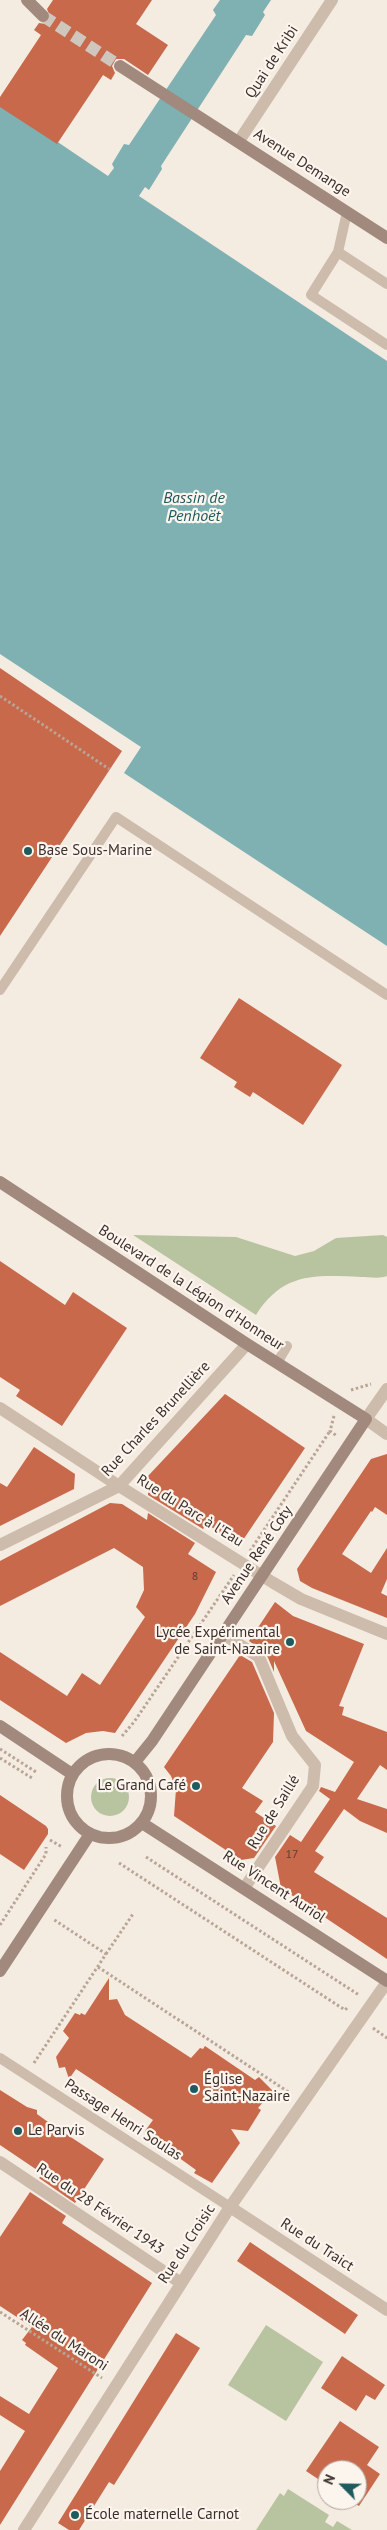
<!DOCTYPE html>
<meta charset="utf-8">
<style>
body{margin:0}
#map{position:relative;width:387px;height:2530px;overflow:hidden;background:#f4ebe1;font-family:"PT Sans",sans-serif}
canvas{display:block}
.north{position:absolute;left:317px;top:2460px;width:50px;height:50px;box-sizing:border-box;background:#fbf5ee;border:1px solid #aea6a0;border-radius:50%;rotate:293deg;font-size:14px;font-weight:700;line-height:20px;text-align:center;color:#3b302b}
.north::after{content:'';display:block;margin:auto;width:18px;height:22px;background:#1f5a5e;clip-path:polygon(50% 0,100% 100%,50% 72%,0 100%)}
</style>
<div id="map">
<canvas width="387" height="2530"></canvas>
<div class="north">N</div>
</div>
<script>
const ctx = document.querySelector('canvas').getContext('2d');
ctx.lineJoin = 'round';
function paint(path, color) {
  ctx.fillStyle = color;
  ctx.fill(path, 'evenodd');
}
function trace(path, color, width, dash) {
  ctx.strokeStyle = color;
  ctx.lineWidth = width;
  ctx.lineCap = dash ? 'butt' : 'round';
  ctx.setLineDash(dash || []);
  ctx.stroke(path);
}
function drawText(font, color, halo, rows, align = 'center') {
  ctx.font = font + ' "PT Sans",sans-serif';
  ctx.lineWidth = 4.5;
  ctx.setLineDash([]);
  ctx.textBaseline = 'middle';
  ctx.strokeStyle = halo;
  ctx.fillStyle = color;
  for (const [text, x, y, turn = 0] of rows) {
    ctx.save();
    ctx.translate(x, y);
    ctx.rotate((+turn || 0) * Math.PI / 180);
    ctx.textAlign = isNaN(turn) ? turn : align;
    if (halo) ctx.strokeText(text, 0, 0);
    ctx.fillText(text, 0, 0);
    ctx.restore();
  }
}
paint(new Path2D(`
 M133,1235L236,1237L295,1256L314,1251L336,1238L383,1235L387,1237V1276C380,1279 369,1277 361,1277C315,1275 283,1272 256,1315Z
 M91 1797a19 19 0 1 1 38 0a19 19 0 1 1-38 0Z
 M266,2325L323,2362L286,2421L228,2385Z
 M288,2489L329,2515L325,2522L333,2527L337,2521L352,2530H256L280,2493L284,2496Z`), '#b8c4a0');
paint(new Path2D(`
 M220,0H271L263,12L265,15L252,36L246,35L161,166L162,169L149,190L145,187L139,196L387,361V946L124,773L141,747L0,654V103L108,176L114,168L112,164L124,144L129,145L216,15L213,10Z`), '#7fb0b2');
paint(new Path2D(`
 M53,0H152L136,24L168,45L148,75L124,59H116L112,66L115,73L111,80L103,75L57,144L0,107V97L41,35L34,30L39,23L46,24L51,19L47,9Z
 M0,668L122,751L0,936Z
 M239,998L342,1065L303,1125L253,1092L250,1097L234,1087L237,1082L200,1058Z
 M0,1261L65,1305L73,1292L127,1328L62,1426L16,1396L20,1390L0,1377Z
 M225,1394L305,1448L239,1546L207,1524L203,1529L148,1495V1476Z
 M34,1447L75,1474L74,1489L0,1526V1483L7,1487Z
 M387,1454V1515L375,1507L372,1512L371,1511L342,1554L371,1573L387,1548V1579L381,1593L387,1596V1618L312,1588L300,1581L297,1569L371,1459Z
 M110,1503L122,1504L147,1520L148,1513L195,1543L188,1554L216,1572L195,1614L115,1733L103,1731L86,1733L66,1743L0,1700V1652L67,1696L82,1673L100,1685L145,1617L136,1607L144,1590L143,1567L114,1548L0,1606V1561Z
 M275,1602L293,1616L364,1644L339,1706L344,1707L342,1715L387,1732V1770L380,1765L357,1799L387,1809V1833L360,1821L344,1809L315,1851L324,1857L314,1872L387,1918V1959L281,1888L275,1857L290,1835L301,1842L330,1799L319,1791L321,1787L335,1792L354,1762L306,1731L274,1661V1672L266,1653L249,1641Z
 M240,1655L252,1662L274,1713L273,1742L242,1788L263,1801L255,1812L276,1826L254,1858L241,1860L174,1816L176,1789L171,1776L164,1767Z
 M0,1795L46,1826L48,1829V1834L24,1870L0,1854Z
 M109,1978V2000L117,1999L125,2015L191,2058L200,2048L203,2049L205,2046L255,2080L259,2077L273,2091L258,2108L261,2110L248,2131L231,2129L240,2143L212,2183L194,2173L196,2170L146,2134L145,2131L153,2120L76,2069L69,2079L65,2067L59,2068L56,2057L69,2038L63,2031L75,2013L80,2015L81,2013L85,2015Z
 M0,2090L27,2107L37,2110V2114L48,2122L104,2159L75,2203L39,2178L43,2174L0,2145Z
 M30,2192L66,2216L62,2223L152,2283L0,2525V2471L25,2431L0,2415V2396L29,2414L58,2368L25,2345L26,2343L22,2340L32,2327L0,2306V2237Z
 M250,2242L358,2315L345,2334L237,2261Z
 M176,2333L200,2348L114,2485L109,2482L79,2530H69L58,2523Z
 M342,2356L385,2385L375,2400L366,2395L356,2411L321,2388Z
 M340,2421L379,2447L367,2465L380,2474L359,2506L349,2500H357V2470H327V2485L306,2471Z`), '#c8694b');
trace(new Path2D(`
 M43,16L120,66`), '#cfc6bd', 12, [12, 6]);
trace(new Path2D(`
 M0,696L109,769
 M351,1390L371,1384
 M334,1416L330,1431L337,1436
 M250,1551L330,1431
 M122,1736L134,1722L234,1575
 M0,1749L36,1772
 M0,1758L32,1778
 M50,1840L62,1847
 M146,1857L359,1995
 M119,1863L345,2010L347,2008
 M0,1925L46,1854V1847
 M106,1954L133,1914
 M98,1967L290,2093
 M373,2028L387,2038
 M34,2063L106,1954L53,1919
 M0,2312L102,2378`), '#b9a596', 3, [2.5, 2.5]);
trace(new Path2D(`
 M347,212L338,252L387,284
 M338,252L311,295L387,345
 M0,990L116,817L387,995
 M277,1363L287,1346
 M0,2058L230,2207`), '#cdbbac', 10);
trace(new Path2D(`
 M239,141L332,0
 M387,1389L366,1419L387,1434
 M0,1408L119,1486L272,1582L301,1599L387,1634
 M0,1545L119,1486L247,1344
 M223,1634L259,1657L292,1736L315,1765L313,1786L245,1887
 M0,2162L181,2283
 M230,2207L387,2310
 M24,2530L230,2207L387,1982`), '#cdbbac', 12);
trace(new Path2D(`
 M27,0L43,16
 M120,66L387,238
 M0,1182L247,1344L366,1419L152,1741L135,1762
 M0,1726L72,1774
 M67 1796a42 42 0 1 1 84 0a42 42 0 1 1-84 0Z
 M142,1823L387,1981
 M0,1971L90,1834`), '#a18a7d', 12);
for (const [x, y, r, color] of [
 [28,851,5,"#1f5a5e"],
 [290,1642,5,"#1f5a5e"],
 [196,1786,5,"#1f5a5e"],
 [194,2089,5,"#1f5a5e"],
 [18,2131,5,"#1f5a5e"],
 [75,2515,5,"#1f5a5e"]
]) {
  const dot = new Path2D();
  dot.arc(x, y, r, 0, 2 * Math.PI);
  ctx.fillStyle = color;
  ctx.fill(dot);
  trace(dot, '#fbf5ee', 2);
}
drawText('12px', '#5e3e33', null, [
 ["8",195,1577],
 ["17",292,1855]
]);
drawText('15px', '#3b302b', '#fbf5ee', [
 ["Quai de Kribi",272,62,-57],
 ["Avenue Demange",302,163,33],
 ["Boulevard de la Légion d'Honneur",191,1288,33],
 ["Rue Charles Brunellière",156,1419,-47],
 ["Rue du Parc à l'Eau",190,1511,32],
 ["Avenue René Coty",257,1555,-56],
 ["Rue de Saillé",274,1812,-58],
 ["Rue Vincent Auriol",274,1887,33],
 ["Passage Henri Soulas",123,2120,33],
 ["Rue du 28 Février 1943",100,2209,34],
 ["Rue du Croisic",187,2244,-57],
 ["Rue du Traict",317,2245,33],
 ["Allée du Maroni",64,2340,33]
]);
drawText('15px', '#3b302b', '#fbf5ee', [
 ["Base Sous-Marine",38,851],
 ["Lycée Expérimental",280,1633,"right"],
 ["de Saint-Nazaire",280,1650,"right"],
 ["Le Grand Café",186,1786,"right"],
 ["Église",204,2080],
 ["Saint-Nazaire",204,2097],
 ["Le Parvis",28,2131],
 ["École maternelle Carnot",85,2515]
], 'left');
drawText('italic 16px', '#1f5a5e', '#fbf5ee', [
 ["Bassin de",194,498],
 ["Penhoët",194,516]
]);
</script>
